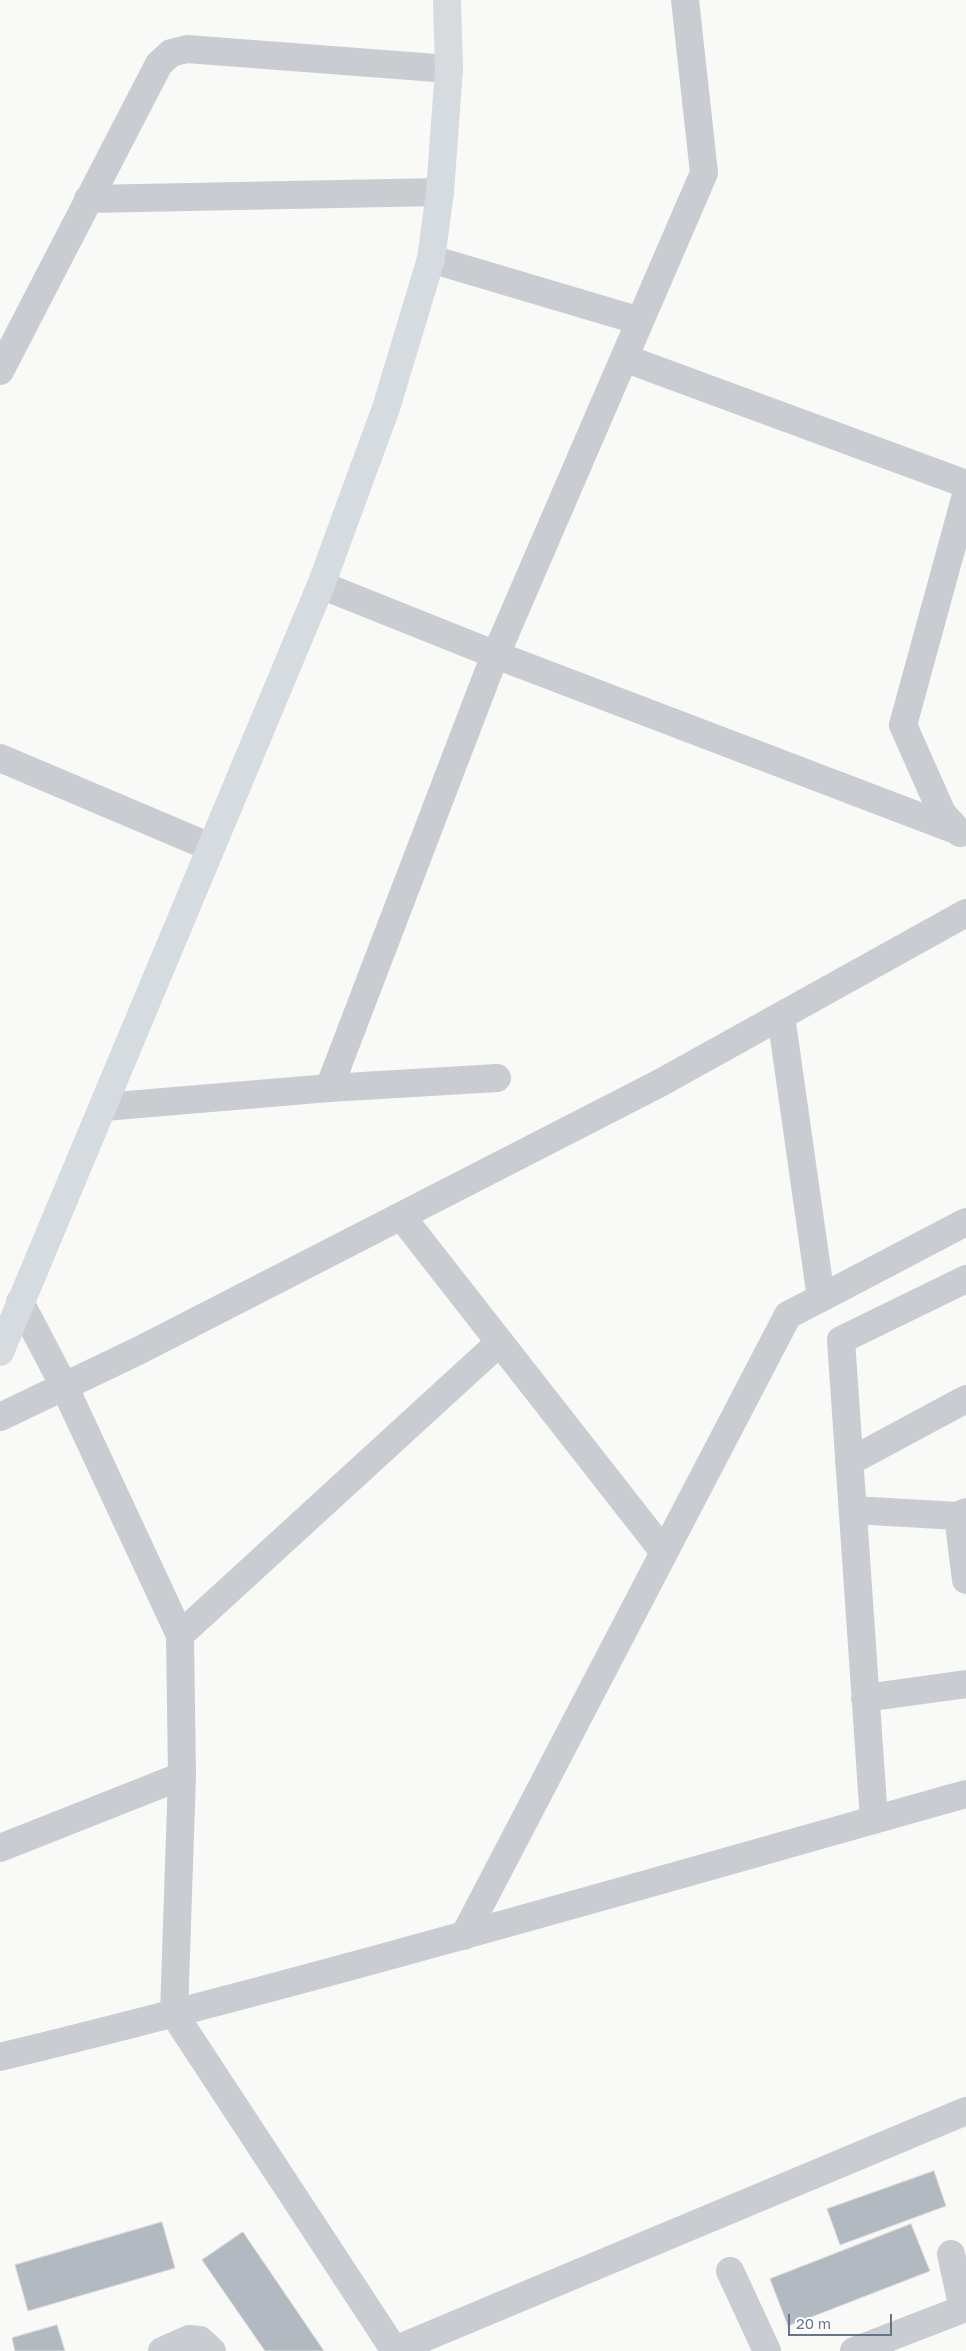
<!DOCTYPE html>
<style>
body{margin:0}
#map{position:relative;width:966px;height:2351px;overflow:hidden;background:#f9f9f7;font-family:"Golos Text",sans-serif}
canvas{display:block}
.scale{position:absolute;left:788px;top:2314px;width:104px;height:22px;box-sizing:border-box;border:2px solid #66768a;border-top:0;padding-left:6px;font-size:15px;line-height:18px;white-space:nowrap;color:#66768a;-webkit-text-stroke:4px #fff;paint-order:stroke}
</style>
<div id="map">
<canvas width="966" height="2351"></canvas>
<div class="scale">20 m</div>
</div>
<script>
const ctx = document.querySelector('canvas').getContext('2d');
ctx.lineJoin = 'round';
function paint(path, color) {
  ctx.fillStyle = color;
  ctx.fill(path, 'evenodd');
}
function trace(path, color, width, dash) {
  ctx.strokeStyle = color;
  ctx.lineWidth = width;
  ctx.lineCap = dash ? 'butt' : 'round';
  ctx.setLineDash(dash || []);
  ctx.stroke(path);
}
const building = new Path2D(`
 M934,2171L946,2206L840,2245L827,2209Z
 M162,2222L175,2268L28,2311L15,2265Z
 M911,2224L930,2271L788,2326L770,2279Z
 M243,2232L324,2351H265L202,2260Z
 M57,2325L65,2351H15L12,2338Z`);
paint(building, '#b2b9c0');
trace(building, '#dbdbd9', 1);
trace(new Path2D(`
 M88,199L440,192
 M431,259L640,321
 M624,358L966,484
 M0,371L159,64L171,53L187,49L449,69
 M321,585L496,655L958,831
 M0,758L210,847
 M960,833L942,813L903,725L966,495
 M329,1088L488,673L704,173L685,0
 M104,1107L329,1088L497,1078
 M401,1216L664,1552
 M821,1298L966,1222
 M20,1302L64,1386L180,1635L182,1776L174,2014L395,2351
 M0,1417L140,1350L660,1083L966,913
 M849,1462L966,1399
 M853,1510L958,1516
 M966,1512L958,1516L966,1580
 M180,1635L500,1342
 M865,1698L966,1684
 M874,1820L841,1340L966,1279
 M0,1848L182,1776
 M464,1936L788,1315L821,1298L781,1016
 M0,2057C324,1978 645,1884 966,1794
 M730,2271L767,2351
 M395,2350L966,2111
 M162,2351L189,2339L200,2340L212,2351
 M854,2351L963,2309L951,2254`), '#c9ccd0', 28);
trace(new Path2D(`
 M0,1352L321,585L386,408L431,259L440,192L449,69L447,0`), '#d6dbe0', 28);
</script>
